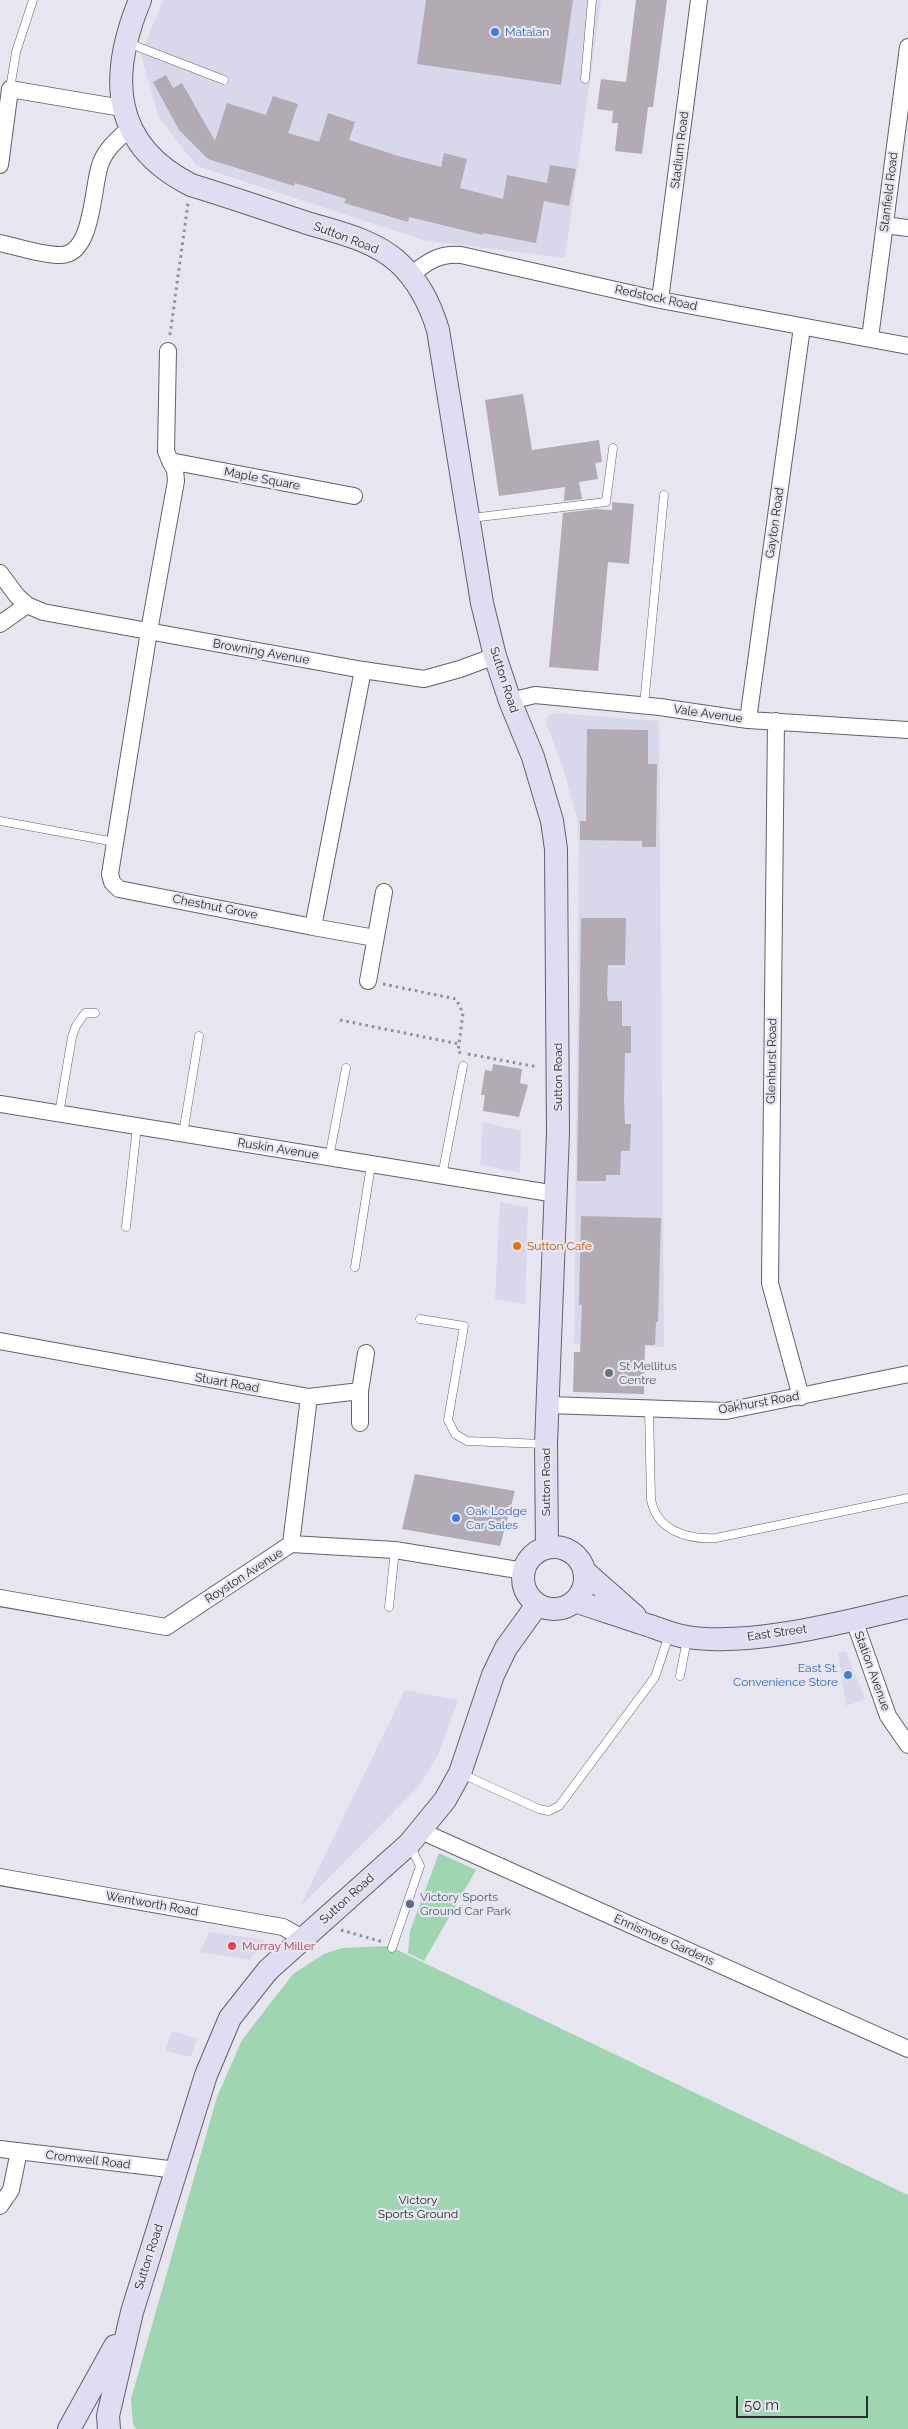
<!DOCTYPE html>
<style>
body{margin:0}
#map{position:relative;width:908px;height:2429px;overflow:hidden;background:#e6e5f0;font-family:Raleway,sans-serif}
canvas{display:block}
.scale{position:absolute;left:736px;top:2396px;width:132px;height:22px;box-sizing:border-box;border:2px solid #2b2b2f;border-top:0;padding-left:6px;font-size:15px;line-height:18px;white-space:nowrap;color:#2b2b2f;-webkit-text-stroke:4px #e6e5f0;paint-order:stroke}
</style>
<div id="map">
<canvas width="908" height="2429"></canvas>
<div class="scale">50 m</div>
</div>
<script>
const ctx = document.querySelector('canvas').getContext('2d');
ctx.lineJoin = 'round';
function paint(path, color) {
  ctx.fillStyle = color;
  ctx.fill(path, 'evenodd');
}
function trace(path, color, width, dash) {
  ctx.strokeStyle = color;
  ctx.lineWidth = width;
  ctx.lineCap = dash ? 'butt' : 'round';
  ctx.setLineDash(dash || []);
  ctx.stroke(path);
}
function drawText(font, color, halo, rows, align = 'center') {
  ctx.font = font + ' Raleway,sans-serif';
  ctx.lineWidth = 4.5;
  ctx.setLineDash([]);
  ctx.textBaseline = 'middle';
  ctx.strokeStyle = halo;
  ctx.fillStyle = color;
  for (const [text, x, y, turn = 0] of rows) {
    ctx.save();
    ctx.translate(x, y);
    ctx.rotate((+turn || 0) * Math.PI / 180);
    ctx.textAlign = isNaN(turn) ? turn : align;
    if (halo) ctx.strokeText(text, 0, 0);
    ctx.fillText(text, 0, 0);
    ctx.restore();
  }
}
paint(new Path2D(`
 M163,0H601L565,258L423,240L197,166L159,118L141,55Z
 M557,713L659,721L664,1347L574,1344L579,843L577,818L564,771L546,723L549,715Z
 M483,1122L521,1131L520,1173L480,1165Z
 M500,1202L528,1207L525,1304L495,1299Z
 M846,1651L865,1699L846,1706L838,1652Z
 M405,1690L458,1700L438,1755L419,1786L300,1907Z
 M209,1932L264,1940L250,1960L200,1952Z
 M172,2031L197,2038L191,2057L165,2051Z`), '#d9d8ea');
paint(new Path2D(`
 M439,1853L476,1870L424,1961L408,1953L410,1931Z
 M389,1946L908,2195V2429H136L133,2424L131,2399L217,2097L242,2040L293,1974L324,1954L342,1948Z`), '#9fd5b0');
paint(new Path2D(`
 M426,0H573L561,85L417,64Z
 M636,0H667L653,107H648L642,154L615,151L618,123H612L613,111L597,109L601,79L626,82Z
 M166,75L173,88L182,83L215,141L227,103L266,115L273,96L298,104L288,133L319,142L328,113L355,122L349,140L398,156L441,167L444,153L467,159L460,188L503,199L507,175L547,183L550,165L576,169L569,206L544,201L536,243L483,233V235L409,217L408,222L344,203L346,199L295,183L294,186L208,159L179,130L153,82Z
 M523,394L532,450L599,440L602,462L595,463L598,479L579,482L582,499L564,501L565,487L499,496L485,400Z
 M612,502L634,504L629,564L608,562L598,671L549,667L563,513L596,509L612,510Z
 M587,729L648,730V764H657L656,847H642V841L580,840V821H586Z
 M581,918H626L625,965H608L607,994L608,1001H622V1026H631V1053H625L624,1101L625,1124H631L630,1151H621L620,1175H606V1181H577Z
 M493,1064L522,1069L520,1083L528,1085L519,1117L483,1111L485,1095H481L485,1070L492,1071Z
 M581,1216L661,1218L658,1322H656L655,1345H645L644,1394L573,1392L574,1352H580L582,1305H579Z
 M415,1474L515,1491L500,1546L402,1529Z`), '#b2abb3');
const lane = new Path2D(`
 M128,43L224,80
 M585,79L592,0
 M10,89L16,52L33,0
 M471,518L606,502L613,448
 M644,705L664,495
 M0,821L115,842
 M59,1114L72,1037L76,1026L85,1013H95
 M183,1134L199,1036
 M329,1158L346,1068
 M442,1176L463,1066
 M126,1227L137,1126
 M355,1267L371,1165
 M420,1319L464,1326L448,1420L455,1434L467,1441L544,1444
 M649,1409L651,1499C656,1530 687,1540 716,1538L908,1498
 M389,1607L395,1550
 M680,1676L687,1639
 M462,1774L539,1809L549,1811L559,1806L655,1677L669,1635
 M392,1948L420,1866L410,1845`);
const street = new Path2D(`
 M0,165L10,89L122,108
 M885,225L908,228
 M0,243C19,247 41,255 60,255C93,256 92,189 100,165C105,149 119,138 131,127
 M411,275C427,262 439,253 461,255L660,300L908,346
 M660,300L699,0
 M870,338L908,47
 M168,351L166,451L170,461
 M354,496L170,461L175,470L176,481L149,631L110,874L112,882L119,889L313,927L363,670
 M0,573L17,596L27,605
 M0,624L27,605L43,612L363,670L424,679L460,669L495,656
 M510,701L535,695L660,707L748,720L908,730
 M748,720L802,327
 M776,721L770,1283L801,1397
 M313,927L375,938
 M368,981L384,892
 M0,1104L556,1194
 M0,1341L309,1397L291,1544
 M309,1397L360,1391
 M548,1405L726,1411L908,1374
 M360,1423V1391L366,1353
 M0,1598L166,1627L291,1544L395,1550L524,1571
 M854,1620L888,1716L908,1745
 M421,1831L908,2049
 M0,1877L283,1927L302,1938
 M0,2149L177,2170
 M0,2206L11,2190L19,2151`);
const secondary = new Path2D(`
 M140,0C109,75 110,144 191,185C230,197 268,210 307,223C337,232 374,240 398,262C419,281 430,304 438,330L482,603L495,656L510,701L533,757L552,821L556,849L558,1133L546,1444L547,1548
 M523 1578a31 31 0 1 1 62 0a31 31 0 1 1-62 0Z
 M584,1571L635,1616
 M575,1601C598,1609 621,1616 644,1624C658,1628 672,1635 687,1637C750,1647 845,1622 908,1607
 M69,2429L115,2346
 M109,2429L108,2416L132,2312L206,2075L230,2018L268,1970L409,1844L445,1800L460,1773L493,1675L506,1648L537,1605`);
trace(lane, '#63626c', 9);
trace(street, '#63626c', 18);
trace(secondary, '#63626c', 24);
trace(new Path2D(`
 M170,335L188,203
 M383,984L456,999L463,1013L458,1052L461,1053
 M340,1020L459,1044
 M468,1054L538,1067
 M341,1930L383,1942`), '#919098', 3, [2.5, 4]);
trace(lane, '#fff', 8);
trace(street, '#fff', 16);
trace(secondary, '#e0dcf2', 22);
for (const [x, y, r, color] of [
 [495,32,5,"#3f7fe0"],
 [517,1246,5,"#e8710a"],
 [609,1373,5,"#6b7280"],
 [456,1518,5,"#3f7fe0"],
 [848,1675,5,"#3f7fe0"],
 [410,1904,5,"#5c6f8a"],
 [232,1946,5,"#e0444e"]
]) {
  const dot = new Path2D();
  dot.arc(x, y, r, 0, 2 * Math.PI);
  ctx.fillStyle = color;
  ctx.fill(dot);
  trace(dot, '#e6e5f0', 2);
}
drawText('12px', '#366cbe', '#e6e5f0', [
 ["Matalan",505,32],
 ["Oak Lodge",466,1511],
 ["Car Sales",466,1525],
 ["East St.",838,1668,"right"],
 ["Convenience Store",838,1682,"right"]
], 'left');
drawText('12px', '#2b2b2f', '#e6e5f0', [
 ["Stadium Road",680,150,-83],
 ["Stanfield Road",889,192,-83],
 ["Sutton Road",346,238,21],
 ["Redstock Road",656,298,12],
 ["Maple Square",262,479,11],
 ["Gayton Road",775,523,-82],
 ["Browning Avenue",261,652,10],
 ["Sutton Road",504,680,72],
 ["Vale Avenue",708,714,8],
 ["Chestnut Grove",215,907,11],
 ["Glenhurst Road",772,1061,-89],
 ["Sutton Road",558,1077,-90],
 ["Ruskin Avenue",278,1149,9],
 ["Stuart Road",227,1383,10],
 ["Oakhurst Road",759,1403,-10],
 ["Sutton Road",546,1482,-90],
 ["Royston Avenue",244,1576,-33],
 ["East Street",777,1633,-8],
 ["Station Avenue",872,1671,70],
 ["Sutton Road",347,1899,-42],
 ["Wentworth Road",152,1904,10],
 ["Ennismore Gardens",664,1940,24],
 ["Cromwell Road",88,2160,7],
 ["Sutton Road",149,2257,-72]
]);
drawText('12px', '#c56008', '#e6e5f0', [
 ["Sutton Cafe",527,1246]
], 'left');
drawText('12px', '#5b616d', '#e6e5f0', [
 ["St Mellitus",619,1366],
 ["Centre",619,1380]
], 'left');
drawText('12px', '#4e5e75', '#e6e5f0', [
 ["Victory Sports",420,1897],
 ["Ground Car Park",420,1911]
], 'left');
drawText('12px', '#be3a42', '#e6e5f0', [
 ["Murray Miller",242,1946]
], 'left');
drawText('12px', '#13311e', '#e6e5f0', [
 ["Victory",418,2200],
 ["Sports Ground",418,2214]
]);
</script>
